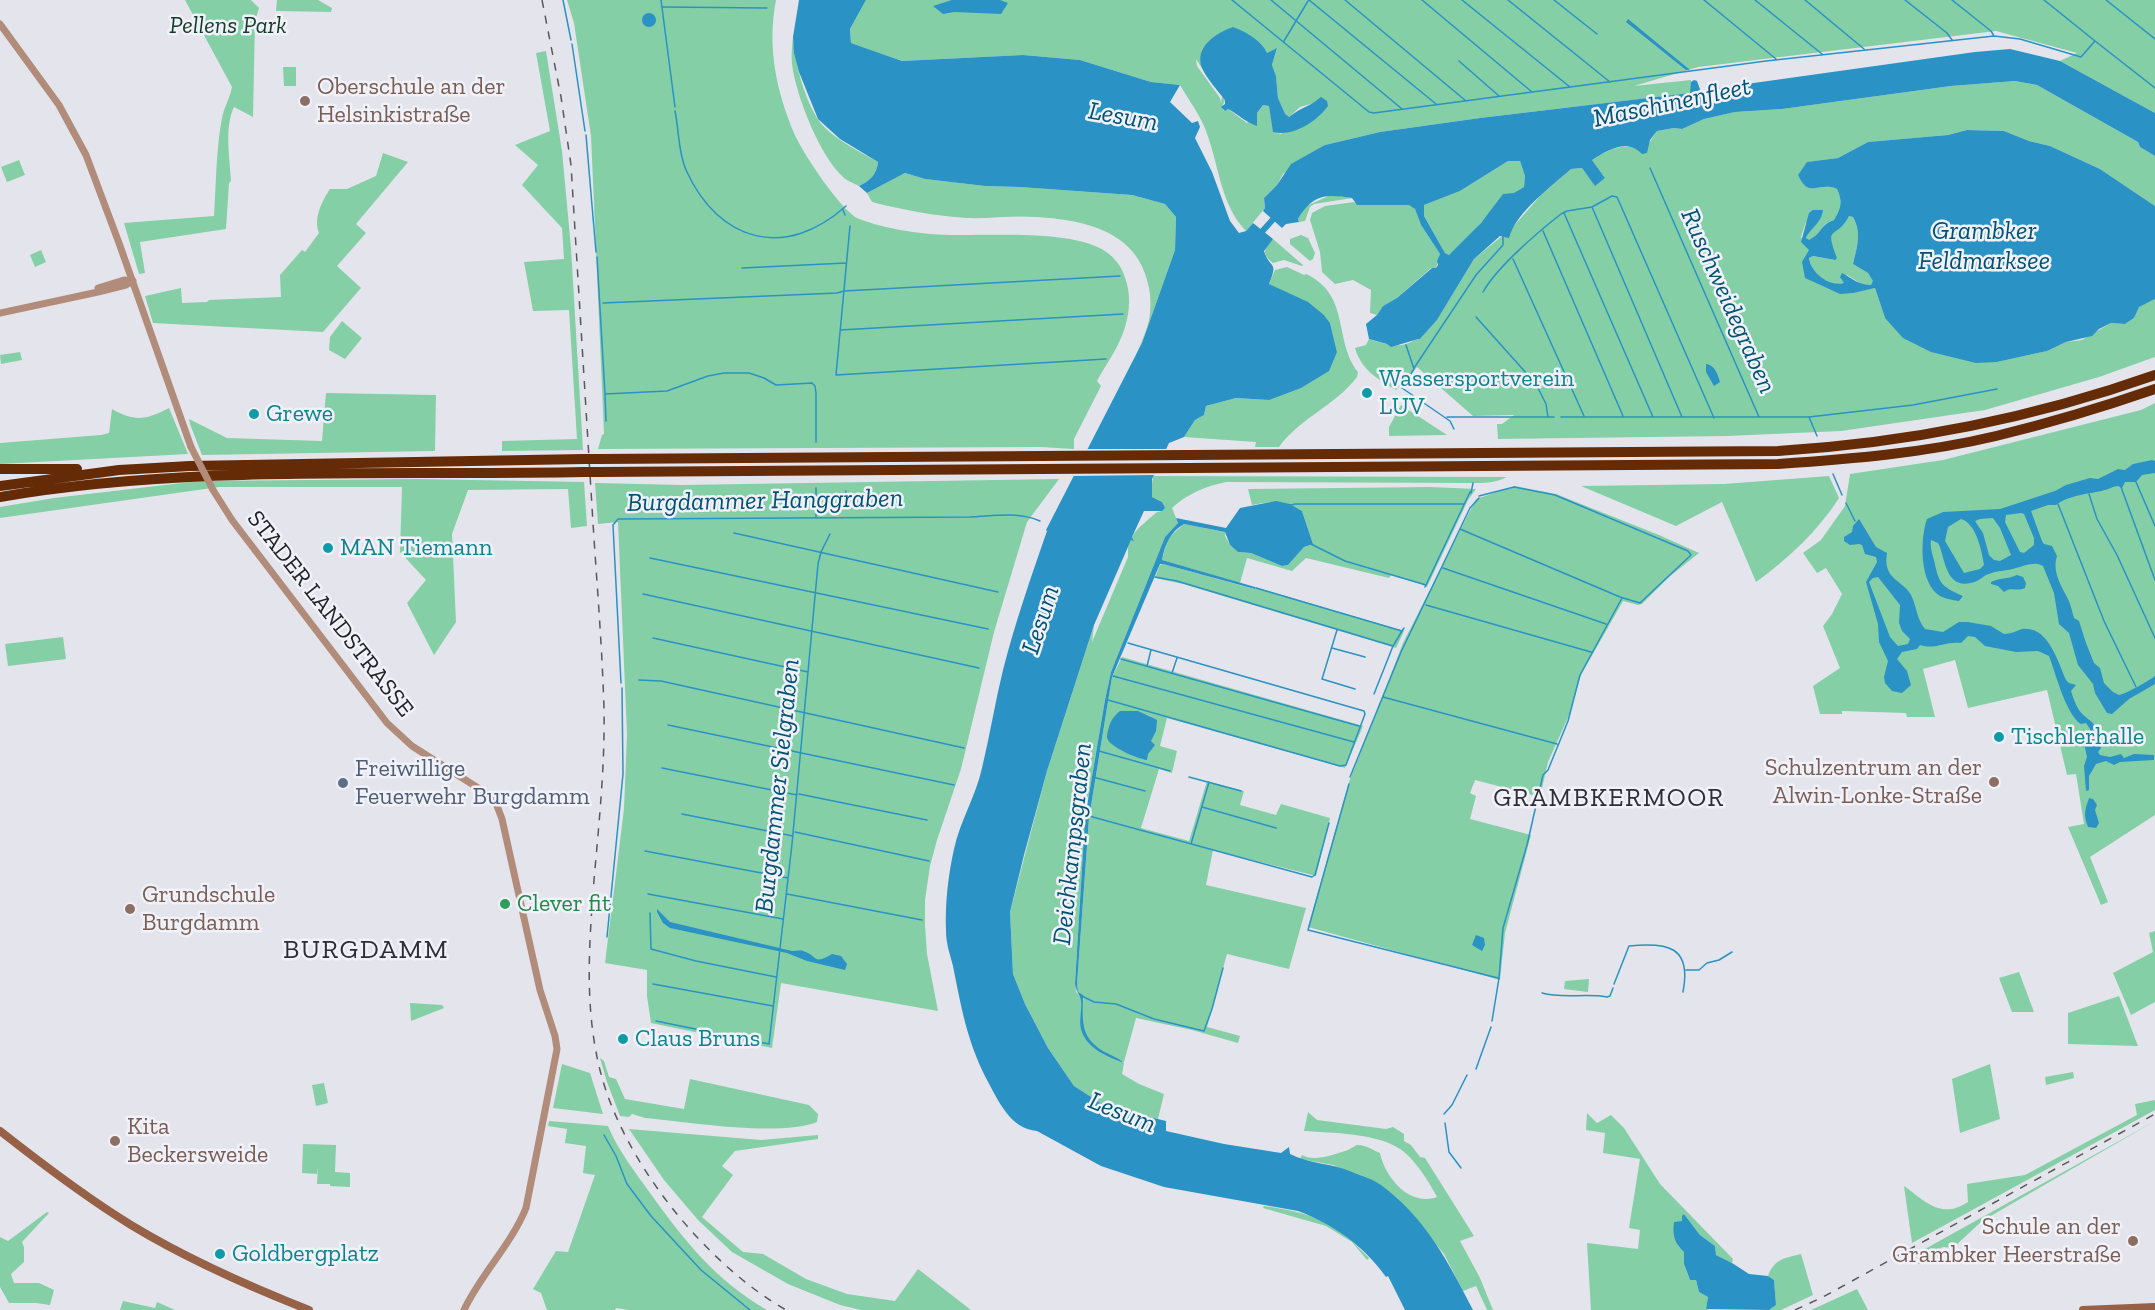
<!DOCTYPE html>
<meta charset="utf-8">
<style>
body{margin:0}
canvas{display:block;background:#e4e4ec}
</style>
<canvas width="2155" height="1310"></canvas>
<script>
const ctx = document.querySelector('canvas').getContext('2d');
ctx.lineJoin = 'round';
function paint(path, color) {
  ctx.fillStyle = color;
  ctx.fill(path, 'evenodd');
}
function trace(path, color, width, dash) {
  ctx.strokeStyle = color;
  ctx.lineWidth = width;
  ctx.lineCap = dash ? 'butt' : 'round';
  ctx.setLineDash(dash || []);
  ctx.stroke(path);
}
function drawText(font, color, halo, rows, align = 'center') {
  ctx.font = font + ' "Zilla Slab",serif';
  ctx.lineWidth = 5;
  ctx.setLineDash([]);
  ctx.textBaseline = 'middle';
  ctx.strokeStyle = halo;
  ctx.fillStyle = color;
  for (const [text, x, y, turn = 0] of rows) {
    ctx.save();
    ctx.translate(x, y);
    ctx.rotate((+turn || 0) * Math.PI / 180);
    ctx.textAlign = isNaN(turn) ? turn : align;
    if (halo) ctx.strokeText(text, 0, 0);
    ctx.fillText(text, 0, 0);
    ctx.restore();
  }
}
paint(new Path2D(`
 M185,0H251L259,8L255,21L253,117L234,107C224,128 230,158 231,181L229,183L226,229L140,242L145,273L139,274L124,223L214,216C216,184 216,150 222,118C224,107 230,98 232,87Z
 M277,0H318L332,8L331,12L276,11Z
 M567,0H776C767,46 776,90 794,133C802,152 841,211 859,219C880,227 908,232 930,234C975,238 1076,226 1109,254C1119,262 1124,272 1127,284C1131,300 1129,317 1123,333C1117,350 1105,366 1097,381L1101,386L1074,439V449L1041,447L598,449L602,435L604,434L591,136L574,23Z
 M866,0H2155V113L2060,61L2077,53L1996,31L1698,67L1634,86L1691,80V93L1480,118L1380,132L1325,145L1283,174L1277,185L1264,198L1265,208L1246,231C1219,203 1219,161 1204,126C1198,112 1188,99 1180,85L1151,82L1080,60L1023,55L902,61L851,43L850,29ZM1277,49L1272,65L1276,76L1278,98L1285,115L1289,117L1300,107L1314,103L1281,134L1274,132L1269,106L1263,105L1257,113L1247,123L1228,109L1224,111L1222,107L1225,100L1222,96L1221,103L1220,98L1197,66L1196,59L1203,70L1200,59L1267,53Z
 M793,37C795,63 803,95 817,118C829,137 859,151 878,162C877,174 870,181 859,186C854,183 847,181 843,177C820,156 796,96 792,64C791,56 792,46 793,37Z
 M546,51L562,151L571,248L583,450L502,451V441L577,439L569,310L533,311L524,262L564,259L562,228L522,185L538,165L515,145L550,131L536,53Z
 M283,67H296V86H284Z
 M2015,81L2037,85L2138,142L2140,147L2155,156V206L2100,169L2050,146L2029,141L2004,131L1967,130L1948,135L1868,142L1838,158L1808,162L1798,175C1809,200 1819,181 1837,189C1843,202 1841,208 1834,220C1819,224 1822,234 1809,241L1806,239L1809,230L1806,222L1801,237L1809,250L1811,279C1830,294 1853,293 1875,288L1885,318L1997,362L2047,351L2066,342L2082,340L2111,323L2125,324L2134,318L2138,307L2155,299V357L2099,377L1985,410L1841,431L1727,436L1498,439L1497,424H1502L1514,415L1473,416L1417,367L1396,390C1378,379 1361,370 1355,348L1366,345L1369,339C1379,342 1395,348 1406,344C1412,342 1413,340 1420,339L1437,320L1474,259L1512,228L1541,195L1571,169L1582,168L1595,185L1605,178L1592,160C1605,152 1621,142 1637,149L1647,146L1657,131L1674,128L1682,129L1704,119L1735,112L1782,109L1951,86Z
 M383,153L408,162L356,224L366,233L337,266L361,288L323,332L153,323L145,296L181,288L182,303L207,302L209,300L281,297L280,275L302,250L305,252L319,233C313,219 322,201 330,189H347L376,176Z
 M19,160L25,175L7,182L1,167Z
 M1508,161H1520L1525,176L1524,187L1496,205L1469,237L1449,255L1445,253L1424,216V205L1460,191Z
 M905,173L925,179L985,186L1020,187L1132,195L1165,204L1176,217L1175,250L1142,343L1133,363C1138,349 1146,334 1149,320C1151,310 1151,298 1149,288C1139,231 1085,220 1036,217C1013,215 990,219 967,218C935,216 903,210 872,202L867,193Z
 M1331,195L1353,198L1314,204L1310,207L1305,221L1299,222L1298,219L1306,206Z
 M1354,202L1358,205H1410L1415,209L1421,225L1440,254L1436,268H1431L1397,298L1383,306L1377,315L1370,313L1371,290L1353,280L1335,284L1322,272L1320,252L1310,220L1312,213L1325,206Z
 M1849,216L1853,217C1862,233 1857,247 1853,264L1868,273L1874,282L1871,285H1863L1847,275L1844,283C1829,288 1811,273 1809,258L1813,256L1834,260V251L1830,242L1832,234Z
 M1301,235L1308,238L1315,253L1313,259L1310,261L1290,244V239Z
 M1273,239L1303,265L1302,266L1284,260L1273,263C1261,254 1264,248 1273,239Z
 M41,250L46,262L35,267L30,255Z
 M1287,267L1304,275L1306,274C1351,295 1333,340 1358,372L1357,377C1335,406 1301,417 1279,447H1255L1256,442L1184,437L1195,420L1204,415L1206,406L1236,398L1269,400L1337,352L1330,323L1324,315L1269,284L1275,270Z
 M342,321L362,338L345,359L329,350L330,337Z
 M20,352L22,360L1,364L0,355Z
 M326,393L436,395L435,451L202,455L190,424L189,419L227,438L322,441Z
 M2155,403V815L2090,857L2108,902L2101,905L2068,827L2084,824L2076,774L2067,775L2047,690L1968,708L1955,660L1923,669L1935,717H1907L1906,713L1842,711V714H1820L1813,686L1840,668L1823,626L1832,614L1842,594L1826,568L1817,573L1803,553L1821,540L1845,506L1850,474L1943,460L2141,410Z
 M1401,405L1447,435L1389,436V427Z
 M169,408L188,454L0,464V443L101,435L109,433L112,409C135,422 146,420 169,408Z
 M1153,476L1507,477C1493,484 1482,483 1469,483L1226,482C1206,486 1187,494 1172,508L1178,523L1165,537L1111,672L1105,700L1085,818L1075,984L1076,992C1083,998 1081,1005 1081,1014C1080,1044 1099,1054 1124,1063L1122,1074L1139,1084L1164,1094L1158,1119L1105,1106L1074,1086L1048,1048L1025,1004L1013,974L1010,912L1047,771L1094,625L1092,642L1128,557V547L1131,540H1134L1132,537C1135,530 1150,518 1157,512L1162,511V502L1152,497L1151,495Z
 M1829,476L1839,498C1817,532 1789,558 1756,582L1722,502L1676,526L1581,486L1724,484Z
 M417,479L584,482L587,526L571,528L568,489L468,490L452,534L456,622L434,655L407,603L426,580L400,552L402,487H219L0,518V507L54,498L199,481Z
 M1059,479L1027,522L994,632L961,769L937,840L930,866L925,900V925L927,954L938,1011L781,983L772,1048L651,1023L647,996V970L605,963L624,809L627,734L618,522L598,524L595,483L682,485Z
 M1515,486L1556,494L1659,535L1699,553L1669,577L1642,604L1638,605L1623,601L1619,608L1581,675L1570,713L1548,762L1540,797L1475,780L1470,793L1476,796L1470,819L1531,835L1505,933L1500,980L1308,927L1349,782L1403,643L1476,499Z
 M1431,487L1476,489L1468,500L1427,587L1421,584L1391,575L1389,578L1306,558L1292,571L1247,558L1240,583L1162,560L1168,538L1184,524L1225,532V536L1230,545L1238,552L1251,553L1282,566L1288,565L1304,547L1313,544L1302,511C1286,500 1270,501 1252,505L1248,489Z
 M1163,564L1254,589L1255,587L1404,631L1396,648L1183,584L1155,578L1160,565Z
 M63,637L66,659L8,666L5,644Z
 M1122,657L1363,726L1345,768L1167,718L1160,746L1177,751L1172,773L1159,769L1141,828L1189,841L1207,781L1244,791L1240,805L1276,815L1281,804L1330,818L1316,876L1213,850L1206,885L1306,908L1289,969L1227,954L1207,1027L1240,1036L1238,1043L1192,1030L1136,1018L1124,1062C1110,1055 1089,1047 1083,1030C1080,1020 1084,1006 1083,996L1078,992L1077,984L1089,818L1112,677Z
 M2155,931V1002L2131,1015L2113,973L2153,952L2149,933Z
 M2019,972L2034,1012H2012L1999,978Z
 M1589,979L1588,992L1564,989L1565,981Z
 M2119,996L2138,1046L2068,1044V1013Z
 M410,1003L442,1005L444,1008L411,1021Z
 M600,1058L604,1061L609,1077L616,1079L625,1099L684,1109L690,1079L809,1105L818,1114L817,1122C779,1137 689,1122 645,1118L632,1114L629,1117L620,1116L607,1082Z
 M562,1064L590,1073L603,1114L553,1108Z
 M1990,1064L2000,1119L1960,1133L1952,1079Z
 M2073,1072L2074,1078L2046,1085L2045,1077Z
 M324,1083L328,1103L316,1106L312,1085Z
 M2155,1100V1110L1912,1243L1904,1186C1925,1201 1941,1220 1968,1202L1967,1184L2025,1175L2137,1115L2135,1104Z
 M1308,1112L1317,1120L1386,1129L1393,1127L1404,1134V1141L1411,1145L1420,1157L1425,1158L1474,1236L1460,1241L1480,1278L1493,1310H1487L1476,1286L1463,1291L1444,1254L1397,1198L1379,1184L1333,1165L1300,1159L1302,1155C1314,1162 1332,1155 1345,1151C1349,1150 1356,1145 1357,1145C1364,1144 1373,1150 1380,1153C1385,1177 1409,1207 1437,1197C1429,1182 1415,1159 1400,1149C1377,1133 1331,1133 1304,1131Z
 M1587,1113L1597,1123L1611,1115L1624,1128L1660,1184L1733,1259L1732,1263L1716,1255L1715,1246L1700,1235L1684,1214L1678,1246L1684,1252V1264L1690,1280H1696L1699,1292L1708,1297L1706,1309L1709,1310H1591L1587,1243L1638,1249L1640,1230L1629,1228L1640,1159L1603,1153L1605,1133L1586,1130Z
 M549,1121L608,1126C618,1150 635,1172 650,1193C684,1240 715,1280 767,1310H629L616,1308L615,1310H547L541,1293L533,1289L556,1251L568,1252L595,1175L583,1173L586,1146L565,1143L567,1129L548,1126Z
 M2155,1121L1982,1221L1953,1248L1943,1247L1917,1260L1916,1254Z
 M629,1129L761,1140L818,1135V1139L735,1151L722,1166L733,1175L702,1217L743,1252L763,1254L806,1279L847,1294L895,1301L918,1269L971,1310H861L840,1305L788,1284L732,1252L698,1220L664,1180Z
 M303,1144L336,1145L335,1172L350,1173V1187L330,1186V1182V1184H317L318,1166L317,1174L302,1173Z
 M1264,1206C1313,1213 1334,1221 1369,1258L1367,1260L1352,1242L1326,1226L1263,1208Z
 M47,1212L49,1213L22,1242L24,1247V1262L11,1274L14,1283H39L54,1290L50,1305L36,1303H9L0,1287V1237L8,1241Z
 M1940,1250L1952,1251L1937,1258V1261L1918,1264V1262Z
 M1801,1254L1813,1295L1781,1310H1769L1776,1305L1774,1280L1768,1276C1774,1259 1785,1258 1801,1254Z
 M1857,1289L1868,1310H1811Z
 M123,1301L155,1308L157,1302L175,1310H120Z`), '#85cfa7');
paint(new Path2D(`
 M799,0H866L850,29L851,43L902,61L1023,55L1080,60L1151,82L1180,85L1170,102L1192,123L1198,121L1200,127L1195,138L1212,172L1230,221L1239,233L1246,231L1253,223L1273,239L1264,251C1270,270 1279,260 1269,284L1308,302L1324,315L1330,323L1337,352L1329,371L1301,388L1269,400L1236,398L1206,406L1204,415L1195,420L1184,437L1169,443L1152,479V497L1162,502L1165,508L1162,511H1144L1132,537L1134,541L1131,540L1094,625L1047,771L1024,855L1010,912L1013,974L1025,1004L1048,1048L1074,1086L1105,1106L1166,1121V1131L1224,1144L1281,1153L1289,1147L1290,1154C1309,1164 1332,1163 1352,1172C1361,1176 1373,1179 1381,1185C1425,1217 1449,1263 1473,1310H1405L1388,1276L1386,1277C1364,1246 1333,1224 1298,1211L1164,1187L1101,1166L1037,1131C1010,1129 998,1100 986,1078C967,1041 961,1006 953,966C950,954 946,944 946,931C945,904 948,876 954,849C960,821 976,796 982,768C990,735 995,702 1003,670C1015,623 1031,577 1047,531L1046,530L1142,343L1175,250L1176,217L1165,204L1132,195L1020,187L985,186L925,179L905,173L867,193L859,186C870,181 877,174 878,162L840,139L818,119L799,72L794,53L793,37Z
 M952,0H1000L1008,3L1001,14L954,12L943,14L933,6Z
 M642 20a7 7 0 1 1 14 0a7 7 0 1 1-14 0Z
 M1628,19L1690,70H1686L1626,22Z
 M1233,27C1246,32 1261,40 1267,53L1277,48L1272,65L1276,76L1278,98L1285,114L1289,117C1300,108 1311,106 1321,97L1327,101L1328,106C1316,122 1293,137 1273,132L1269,106L1263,105L1257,113V126C1245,122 1238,114 1228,109L1225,111L1221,107L1225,104V100C1218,91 1207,79 1202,68C1194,47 1216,33 1233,27Z
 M2010,49L2060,61L2155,113V156L2140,147L2138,142L2037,85L2015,81L1951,86L1782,109L1735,112L1704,119L1682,129L1674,128L1657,131L1650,140L1647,153L1642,154C1627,138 1608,150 1592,160L1605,178L1595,186L1582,168L1571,169C1551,187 1516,212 1509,238L1500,236L1474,259L1437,320L1420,339C1412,340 1400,345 1391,347L1387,344L1369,339L1366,324L1377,315L1383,306L1397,298L1432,268H1436L1438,265L1437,261L1440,254L1421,225L1415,209L1409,205H1357L1352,198C1326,194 1313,194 1298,219L1299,222L1286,224L1282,228L1263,211L1265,208L1264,198L1277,185L1291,164L1325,145L1380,132L1480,118L1690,93L1691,82L1694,80L1697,81L1701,92L1718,88L1975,52ZM1508,161H1520L1525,176L1524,187L1514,193L1503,194L1481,223L1449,255L1445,253L1424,216V205L1460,191Z
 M1967,130L2004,131L2029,141L2050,146L2100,169L2155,206V299L2139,307L2134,318L2125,324L2111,323L2099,329L2092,336L2066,342L2047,351L1997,362L1976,363L1931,352L1903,338L1885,318L1875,288L1853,293L1840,294L1805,278L1802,262L1809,250L1801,242L1809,213L1813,210H1823C1821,224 1811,227 1806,238L1809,240C1822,234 1819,225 1834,220C1841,208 1843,202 1837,189C1819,181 1809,200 1798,175L1807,162L1838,158L1868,142L1948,135ZM1849,216L1853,217C1862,233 1857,247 1853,264L1868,273L1873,281L1871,285C1858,285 1852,278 1842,273L1840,277L1844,283C1829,287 1811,273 1809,258L1813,256L1835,260L1837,258C1824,223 1836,241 1849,216Z
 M1706,364C1715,365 1718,375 1720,382L1714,386L1706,372Z
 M2152,460L2155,461V473L2142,475L2136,482H2125L2122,488L2118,486C2113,486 2110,489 2105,490C2090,494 2068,495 2056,505H2048L2031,511L2042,541L2044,544L2052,546L2057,556C2052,572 2061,585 2068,599C2071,605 2072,612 2074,618L2079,621L2086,643L2094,663L2100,668L2104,683L2113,692L2119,695C2126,694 2150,680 2155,676V684L2129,699L2112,714L2107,713L2095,693L2093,684L2078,665L2069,633L2059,624L2054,593L2043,566C2034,561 2025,566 2016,568C2007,571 1998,570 1989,574C1984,575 1981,579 1977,581C1949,592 1946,567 1940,547L1938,543L1931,540C1930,547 1932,553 1934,560C1939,583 1940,586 1963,596L1959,601C1952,600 1946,599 1940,596C1919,583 1920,539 1927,519L1943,512L2000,509L2055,491L2066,485L2090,478L2098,479L2118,469L2125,470L2133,464ZM2021,513L2024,514L2034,538V545L2024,553L2020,552L2005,522L2006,515ZM1993,518L2000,528L2011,555L2000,561L1994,560L1989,555L1983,533L1975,521L1980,519ZM1961,519C1976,523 1982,551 1984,565L1980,569L1964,573L1945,541L1948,527Z
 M1276,501L1290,504L1302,511L1313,544L1304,547L1288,565L1282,566L1251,553L1238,552L1230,545L1225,532L1184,524C1170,532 1165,544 1162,560L1255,587V589L1163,564H1160L1112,677L1089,818L1077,984L1078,992L1083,995C1083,1020 1079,1036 1103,1051C1110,1055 1119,1058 1124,1063C1107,1057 1086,1048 1081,1029C1079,1020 1082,1010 1081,1001C1080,994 1076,992 1075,984L1085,818L1105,700L1111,672L1165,537L1178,523L1176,518L1226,528L1240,508Z
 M1859,519L1876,547L1887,553C1882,581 1905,580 1912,597C1917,609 1917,619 1925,629L1943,632L1959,622H1968L1991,626L2004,634C2011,634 2016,631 2022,629C2048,625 2058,662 2066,680L2069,683L2076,685L2071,691C2073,697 2075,704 2079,710C2088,723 2102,721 2093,742L2096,746L2100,745L2101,748L2098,752L2100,755L2110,757L2121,754L2124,758L2134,754L2154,755V760L2120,762L2114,765L2106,761L2096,764L2089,776V790L2086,791L2084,766L2087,757L2083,739L2090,733V729L2086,723L2081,724C2066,715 2056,674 2049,656L2038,651L2016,652L1985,646L1975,637L1968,636L1961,643C1944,641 1937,650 1920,645L1917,649L1902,652L1897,659L1907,671L1911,685L1902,693L1892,691L1885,683L1884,677L1888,661L1879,642L1878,624L1866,582L1877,562L1876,557L1865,554L1862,545L1859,544L1850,545L1844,541V537L1852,532L1853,526ZM1878,577L1900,605L1899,623L1902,631L1910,639L1908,644L1898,646L1890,637L1869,582L1873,578Z
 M2017,575L2023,577L2026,583L2025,588C2017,592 2011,586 2004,592L1998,586L1991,584V582C1999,578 2008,579 2017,575Z
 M1120,711H1138L1157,720L1156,731L1151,741L1155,745L1148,754L1147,760C1138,759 1107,746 1107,737C1107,733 1108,730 1109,727C1111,720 1114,716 1120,711Z
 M2089,798L2093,799L2097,805L2095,810L2099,823L2096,828L2088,827C2083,814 2085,810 2089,798Z
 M657,909L670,922L792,951C793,951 802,950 803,951C818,955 812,966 832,954L841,956L847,964L845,970L807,961L787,953L670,928L663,923L657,912Z
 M1476,935L1484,938L1485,945L1482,951L1472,945Z
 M1684,1214L1700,1235L1715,1246L1716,1255L1732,1263L1749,1274L1768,1276L1774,1280L1776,1305L1769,1310L1706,1309L1708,1297L1699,1292L1696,1280H1690L1684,1264V1252C1675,1244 1672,1235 1674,1222L1682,1221V1216Z`), '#2a92c4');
paint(new Path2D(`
 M1085,449H1167L1154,475L1071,476Z`), '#e4e4ec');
trace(new Path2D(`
 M563,0L571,40
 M661,0L675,107
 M1232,0L1369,112L1374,113L1766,61L1994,36L2020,39L2081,57L2095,41L2155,88
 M1271,0L1402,109
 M1309,0L1436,104
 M1345,0L1466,101
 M1422,0L1532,92
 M1462,0L1570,87
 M1508,0L1610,82
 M1554,0L1597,34
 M1704,0L1776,59
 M1755,0L1822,54
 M1805,0L1864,49
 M1905,0L1947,33L1952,40
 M1952,0L1991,31L1994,36
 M2044,0L2095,41
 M2106,0L2155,39
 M663,7L767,8
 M1284,41L1308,1
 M572,44L585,131
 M1459,61L1499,96
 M675,111C679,130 678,152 686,170C719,243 786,260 846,206
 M586,135L596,252
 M1650,168L1759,417
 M1592,207L1682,417
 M843,210L845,215
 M1564,213L1653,417
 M850,226L836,375L1106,359
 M1543,231L1623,416
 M597,257L605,394L667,391L708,376L724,373H749L764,378L776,385L812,383L815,386L816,393V442
 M1513,259L1584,416
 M742,268L846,263
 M1483,292C1497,267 1538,232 1561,214L1567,211L1592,207L1612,196L1617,197L1714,418
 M603,303L837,293L844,291L1120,276
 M1476,317L1536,384L1546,404L1548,417
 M840,330L1123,314
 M1406,345L1414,369L1402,388L1450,421L1454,429
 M1414,368L1476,275L1503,245V237
 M605,395L606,421
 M1447,417H1554
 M1561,417H1809L1817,436
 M1809,417L1913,405L1997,389
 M1833,474L1842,495
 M2136,482L2155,526
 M2121,487L2155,580
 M1471,493L1473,483
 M2089,494L2097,519L2117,555L2155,638
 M1846,503L1855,521
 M2058,504L2104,621L2136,687
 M844,505L846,491
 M1291,505L1295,504H1464
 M816,517V488
 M1460,529L1620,597L1640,603L1691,555L1688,551L1555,495L1514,487L1479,496
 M734,533L998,592
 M1311,544L1345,561L1426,585
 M650,558L988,629
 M1443,568L1606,624
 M1155,577L1177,581L1393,646
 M1425,587L1470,492
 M1256,588L1402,631L1404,628
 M643,594L979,668
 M1426,605L1591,652
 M1337,630L1322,679L1355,689
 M653,638L808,672
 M1332,648L1365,657
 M1121,659L1359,726
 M1147,666L1151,650
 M1172,673L1177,658
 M1113,676L1354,742
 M639,680L661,681L964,748
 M621,683L613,525L618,519L970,517C994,516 1017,511 1040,521
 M1374,694L1393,646L1402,631
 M1383,697L1557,744
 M1108,700L1340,766L1346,765L1365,714L1364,711L1128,643
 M668,725L954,785
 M1099,751L1170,771
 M662,768L797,795
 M1093,777L1145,791
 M1189,777L1241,791
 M1350,777L1401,652L1470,508L1479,498
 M1349,784L1308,930L1498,978
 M799,794L927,820
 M1202,807L1276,828
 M682,814L793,836
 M1089,816L1312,877L1315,875L1329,823
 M795,832L929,861
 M1191,844L1209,782
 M645,851L788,878
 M648,894L783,919
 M787,894L922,920
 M650,913L651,949L696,961L776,977
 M607,937L623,774L622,688
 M1686,970H1699L1707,963L1719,960L1732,952
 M653,984L773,1006
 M1614,984L1629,946C1667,942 1692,946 1683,992
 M1542,993C1563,999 1585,993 1607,997L1610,996L1613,988
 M1082,996L1094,1002L1116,1004L1154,1019L1204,1031L1212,1009L1223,968
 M656,1021L769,1044L792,844L818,564L821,552L830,534
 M1492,1021L1499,978L1503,928L1527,845L1543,775L1548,770L1568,721L1580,675L1622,598
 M1476,1069L1491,1027
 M1444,1114L1452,1105L1467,1075
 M1445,1123L1449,1152L1461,1168
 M604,1135L616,1156L627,1184L651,1216L701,1270L750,1310`), '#2a92c4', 1.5);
trace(new Path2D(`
 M1258,236L1277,215`), '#2a92c4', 6);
trace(new Path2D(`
 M0,24L59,105L86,155L119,243L191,447
 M98,288L124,280L133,281
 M0,313L98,292L126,285L133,281
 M213,490L232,520L387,723L412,746L486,793L496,803L502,819L540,990L555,1036L557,1049L526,1208C511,1245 481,1274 464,1310`), '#b28c7a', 7);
trace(new Path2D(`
 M0,1131C42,1164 85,1197 131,1225C187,1259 248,1286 309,1310
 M2083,1310L2155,1307`), '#966146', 8);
trace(new Path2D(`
 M598,459L1778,451C1909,443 2031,419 2155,375
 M0,469H77
 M598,472L1778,464C1851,459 1925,453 1996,436C2050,423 2103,407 2155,389
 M0,486L119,470L190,466L584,459
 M0,497C192,464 390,476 584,472`), '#652b07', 10);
trace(new Path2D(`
 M542,0L561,97L571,165C578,279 585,393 592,507C596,574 602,641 604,709C605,766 599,823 594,880C589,946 584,1009 601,1074C625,1164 706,1264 786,1310
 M1795,1310L1823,1297L2155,1114`), '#58585c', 1.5, [8, 8]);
trace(new Path2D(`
 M191,447L213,490`), '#b28c7a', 7);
trace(new Path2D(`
 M584,459H598
 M584,472H598`), '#652b07', 10);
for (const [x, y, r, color] of [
 [305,101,6,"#8d6e63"],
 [1367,393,6,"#0f9aa8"],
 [254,414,6,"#0f9aa8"],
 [328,548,6,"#0f9aa8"],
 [1999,737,6,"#0f9aa8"],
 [1994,782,6,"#8d6e63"],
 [343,783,6,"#5c6f8a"],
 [505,904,6,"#2e9e5b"],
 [130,909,6,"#8d6e63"],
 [623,1039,6,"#0f9aa8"],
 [115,1141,6,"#8d6e63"],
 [2133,1241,6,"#8d6e63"],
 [220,1254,6,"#0f9aa8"]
]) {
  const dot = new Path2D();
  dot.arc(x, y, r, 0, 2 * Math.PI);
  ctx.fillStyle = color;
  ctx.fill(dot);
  trace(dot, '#f1f1fa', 2);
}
drawText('italic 24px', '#113b27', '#f1f1fa', [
 ["Pellens Park",228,26]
]);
drawText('24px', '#785e54', '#f1f1fa', [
 ["Oberschule an der",317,87],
 ["Helsinkistraße",317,115],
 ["Schulzentrum an der",1982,768,"right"],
 ["Alwin-Lonke-Straße",1982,796,"right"],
 ["Grundschule",142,895],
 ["Burgdamm",142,923],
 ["Kita",127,1127],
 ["Beckersweide",127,1155],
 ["Schule an der",2121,1227,"right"],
 ["Grambker Heerstraße",2121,1255,"right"]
], 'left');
drawText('24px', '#0d838f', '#f1f1fa', [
 ["Wassersportverein",1379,379],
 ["LUV",1379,407],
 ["Grewe",266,414],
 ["MAN Tiemann",340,548],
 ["Tischlerhalle",2011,737],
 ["Claus Bruns",635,1039],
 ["Goldbergplatz",232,1254]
], 'left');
drawText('24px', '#222225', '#f1f1fa', [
 ["STADER LANDSTRASSE",330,614,52]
]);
drawText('24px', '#4e5e75', '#f1f1fa', [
 ["Freiwillige",355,769],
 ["Feuerwehr Burgdamm",355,797]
], 'left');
drawText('24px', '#27864d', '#f1f1fa', [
 ["Clever fit",517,904]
], 'left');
drawText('italic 26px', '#005275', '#f1f1fa', [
 ["Maschinenfleet",1672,103,-12],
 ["Lesum",1123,117,10],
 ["Grambker",1984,232],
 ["Feldmarksee",1984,262],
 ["Ruschweidegraben",1728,301,66],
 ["Burgdammer Hanggraben",765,501,-1],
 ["Lesum",1041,620,-72],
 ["Burgdammer Sielgraben",778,786,-84],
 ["Deichkampsgraben",1073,844,-84],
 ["Lesum",1122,1113,22]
]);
ctx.letterSpacing = '1.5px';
drawText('26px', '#2e2e35', '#f1f1fa', [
 ["GRAMBKERMOOR",1609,799]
]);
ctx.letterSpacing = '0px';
ctx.letterSpacing = '1.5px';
drawText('27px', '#2e2e35', '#f1f1fa', [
 ["BURGDAMM",366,950]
]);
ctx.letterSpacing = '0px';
</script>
